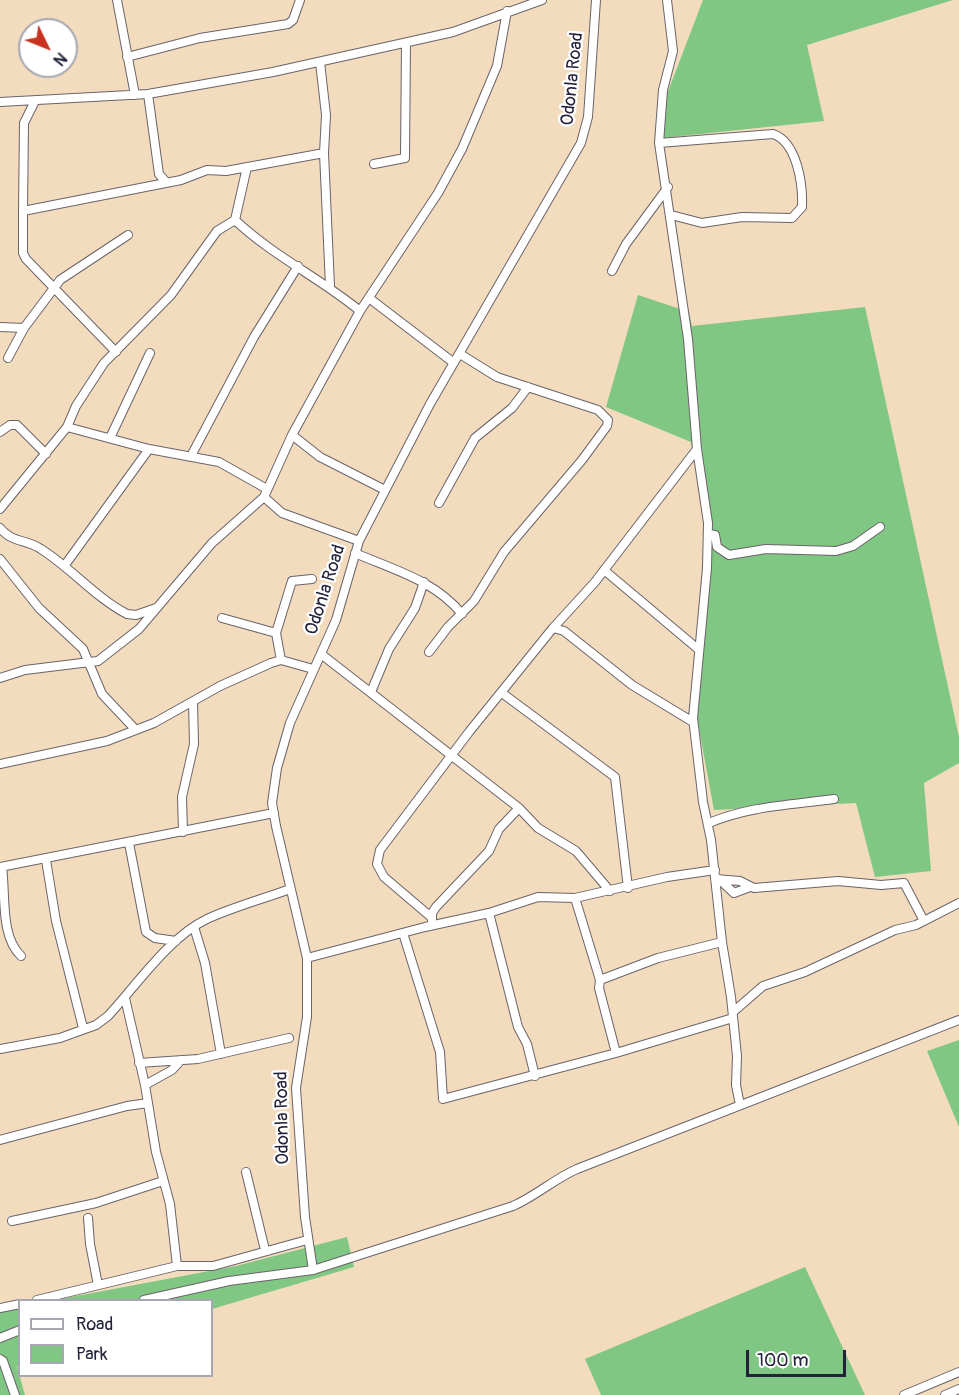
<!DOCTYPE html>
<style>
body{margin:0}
#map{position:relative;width:959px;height:1395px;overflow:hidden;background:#f2dcbd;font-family:Pangolin,sans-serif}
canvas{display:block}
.legend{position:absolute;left:18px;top:1299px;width:195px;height:78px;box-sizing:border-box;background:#fff;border:2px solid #a7a7b1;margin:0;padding:8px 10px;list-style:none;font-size:18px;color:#22223b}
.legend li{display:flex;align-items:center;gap:12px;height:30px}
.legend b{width:30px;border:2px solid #a7a7b1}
.north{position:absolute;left:18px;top:18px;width:60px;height:60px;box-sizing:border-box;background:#fff;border:2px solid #a7a7b1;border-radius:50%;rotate:133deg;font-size:16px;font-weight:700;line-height:24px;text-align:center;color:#22223b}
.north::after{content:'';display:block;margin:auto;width:21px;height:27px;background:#c8321e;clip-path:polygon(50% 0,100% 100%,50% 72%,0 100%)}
.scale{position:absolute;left:746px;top:1350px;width:100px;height:27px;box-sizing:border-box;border:3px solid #22223b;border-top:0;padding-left:8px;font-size:18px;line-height:21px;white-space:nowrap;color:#22223b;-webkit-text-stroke:4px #fff;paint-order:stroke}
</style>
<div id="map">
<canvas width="959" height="1395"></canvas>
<ul class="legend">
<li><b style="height:8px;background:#fff"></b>Road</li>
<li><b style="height:16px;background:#80c783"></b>Park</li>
</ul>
<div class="north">N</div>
<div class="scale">100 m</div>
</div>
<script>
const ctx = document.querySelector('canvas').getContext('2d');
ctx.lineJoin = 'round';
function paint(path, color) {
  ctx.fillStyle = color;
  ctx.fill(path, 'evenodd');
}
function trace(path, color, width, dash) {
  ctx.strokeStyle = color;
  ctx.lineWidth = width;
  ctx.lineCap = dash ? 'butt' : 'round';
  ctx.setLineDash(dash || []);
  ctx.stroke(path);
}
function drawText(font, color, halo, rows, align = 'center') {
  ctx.font = font + ' Pangolin,sans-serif';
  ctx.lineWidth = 4.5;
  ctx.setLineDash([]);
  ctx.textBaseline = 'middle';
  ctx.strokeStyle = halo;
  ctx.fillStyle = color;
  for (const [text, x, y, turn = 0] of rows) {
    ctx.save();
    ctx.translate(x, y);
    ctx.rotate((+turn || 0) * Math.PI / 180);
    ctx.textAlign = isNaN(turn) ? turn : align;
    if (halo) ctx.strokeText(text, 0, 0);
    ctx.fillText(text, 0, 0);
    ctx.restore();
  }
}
paint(new Path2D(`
 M703,0H953L807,45L824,121L662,138L667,94Z
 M638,295L689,312L692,326L865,307L959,737V763L924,783L931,871L875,877L856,803L714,810L697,718L705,518L691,442L606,407Z
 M959,1040V1127L927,1051Z
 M347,1237L354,1267L212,1309V1300H55L236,1266Z
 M805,1267L865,1395H601L585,1359Z
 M19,1308V1366L17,1367L25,1395H0V1312Z`), '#80c783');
const minor = new Path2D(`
 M117,0L135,95
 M667,0L673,51L663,90L659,143L688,339L697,449L708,523L707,568L693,718L703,802L711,840L722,942L731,997L737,1056L736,1085L740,1105
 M127,57L200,38L288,24L293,20L300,0
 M320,62L326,115L324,153L330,286
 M148,94L159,174L166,182
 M0,102L148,94L273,72L453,32L542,0
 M659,143L773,134C797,142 803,184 802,207L792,218L742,217L702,223L671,215
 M374,164L405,158L406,43
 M23,211L24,123L35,101
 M235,220C273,256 320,278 360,311
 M612,271L626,244L668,187
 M369,298L454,363
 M0,327L24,328
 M116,352L26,259L23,253V211L181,180L207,170L226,171L324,153
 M8,358L24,328L60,280L128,235
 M67,427L149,449L219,462L267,489
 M0,432L10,425H17L46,454
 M292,435L320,457L385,490
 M110,438L150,353
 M191,456L254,337L298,266
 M264,497L282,513L359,541
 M439,503L475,438L512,408L528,387
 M0,509L67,427L76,406L104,363L171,295L217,231L235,220L247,167
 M0,528C12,543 26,539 41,549C71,568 96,598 127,614L136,615L156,608
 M708,534L715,535L717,547L729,555L766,549L836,551L853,546L880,527
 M355,553C394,570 434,580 462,614
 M0,559L39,608L83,649L102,694L134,728
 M65,565L149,449
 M604,570L698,649
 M222,618L276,633L281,660
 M553,628L564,631L632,685L693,722
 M276,633L292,581L312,579
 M429,652L448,627L474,601L504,552L582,460L607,426L608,420L598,410L497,377L460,354
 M321,654L519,808L538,828L576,851L610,891
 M0,678L25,670L98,661L139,629L212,543L264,497L292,435L360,311L438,193L462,149L497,66L507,11
 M371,692L389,649L415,608L424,582
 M502,693L615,777L628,888
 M0,764L107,741L154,723L220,686L271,663L281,660L313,669
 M709,823C749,806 791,805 834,799
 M183,832L182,797L194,744L193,702
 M129,843L146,932L155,938L176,941
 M46,860L56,921L83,1028
 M0,867L274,813
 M2,867C6,896 0,936 21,956
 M715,879L740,881L754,888L838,881L881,885L904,883L924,921
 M719,879L734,893L750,887
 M575,898L600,980
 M489,913L518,1027L527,1044L535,1076
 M431,917L384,877L377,864L380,850L469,732L553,628L595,582L697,449
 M432,922V913L436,907L489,851L499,829L519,808
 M194,927L205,963L221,1054
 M403,933L440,1052L443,1099L616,1053L733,1018
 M307,958L425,927L489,913L538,897L575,898L667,877L715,870
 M125,998L145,1085L156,1152L170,1204L177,1266
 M733,1012L763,986L805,972L895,930L916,925L959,903
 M0,1049L60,1038L96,1025L108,1016C136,986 169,937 207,919C233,907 263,899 290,889
 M616,1053L599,988L600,980L658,958L722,942
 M139,1063L198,1059L289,1038
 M145,1085L172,1070L181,1060
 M0,1140L127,1106L148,1103
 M246,1172L265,1250
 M88,1218L90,1244L98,1285
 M12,1221L96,1203L163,1181
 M313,1270L305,1217L296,1088L307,1017V958L276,826L272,803L277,768L290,723L336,620L359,541L430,404L581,143L588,117L596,0
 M37,1300L177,1266H213L307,1240
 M144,1300L229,1281L313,1270L513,1206C536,1196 554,1179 577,1169L959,1020
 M0,1308L20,1304
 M0,1338L20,1330
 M0,1359L3,1361L15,1395
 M904,1395L959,1372
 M945,1395L959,1389`);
trace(minor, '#6b6368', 10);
trace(minor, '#fff', 8);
drawText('18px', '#22223b', '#fff', [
 ["Odonla Road",573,79,-84],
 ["Odonla Road",326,590,-72],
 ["Odonla Road",283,1118,-91]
]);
</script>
